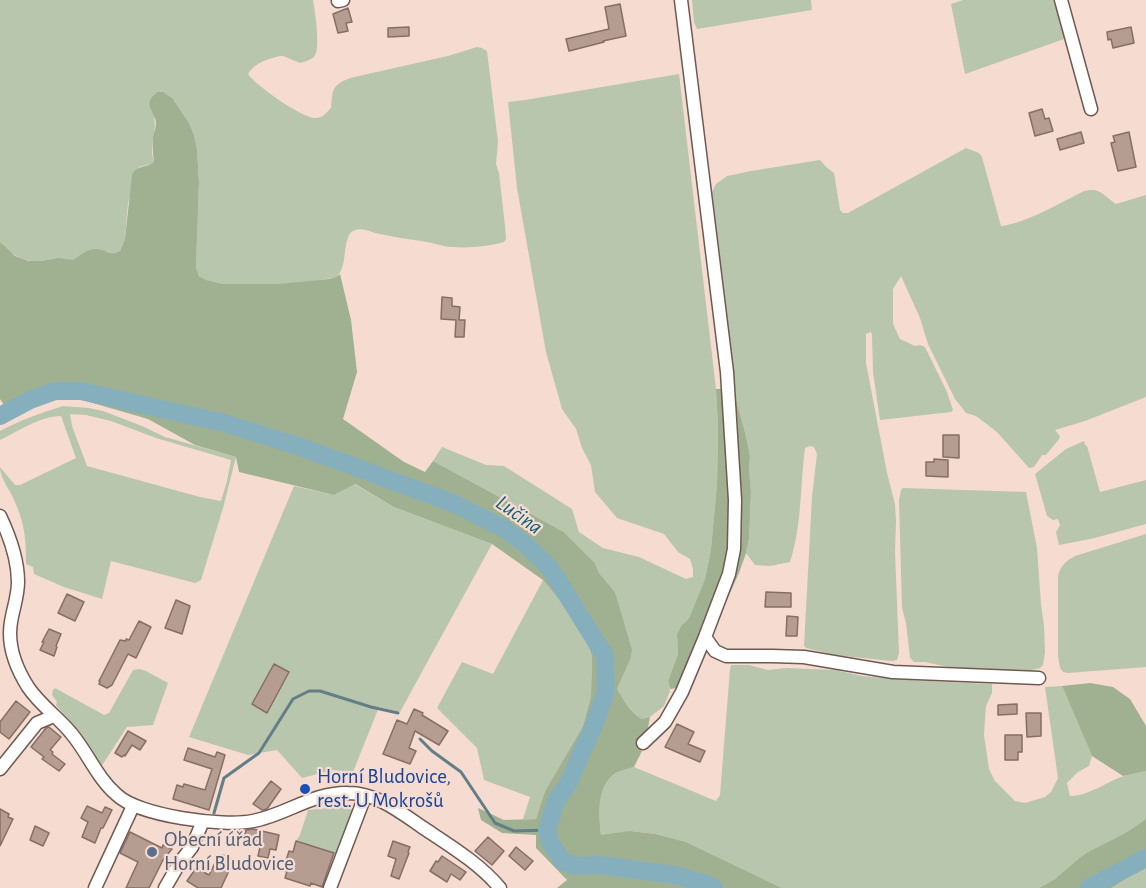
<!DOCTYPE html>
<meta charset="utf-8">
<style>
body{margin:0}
canvas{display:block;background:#f5dbd0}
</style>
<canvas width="1146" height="888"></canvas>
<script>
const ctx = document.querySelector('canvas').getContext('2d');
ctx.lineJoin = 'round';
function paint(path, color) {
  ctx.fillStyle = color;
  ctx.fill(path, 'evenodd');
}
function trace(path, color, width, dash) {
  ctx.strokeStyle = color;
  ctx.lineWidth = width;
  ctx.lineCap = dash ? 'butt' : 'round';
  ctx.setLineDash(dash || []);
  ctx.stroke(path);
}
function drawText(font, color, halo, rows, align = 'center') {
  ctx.font = font + ' "Alegreya Sans",sans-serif';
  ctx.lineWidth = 4.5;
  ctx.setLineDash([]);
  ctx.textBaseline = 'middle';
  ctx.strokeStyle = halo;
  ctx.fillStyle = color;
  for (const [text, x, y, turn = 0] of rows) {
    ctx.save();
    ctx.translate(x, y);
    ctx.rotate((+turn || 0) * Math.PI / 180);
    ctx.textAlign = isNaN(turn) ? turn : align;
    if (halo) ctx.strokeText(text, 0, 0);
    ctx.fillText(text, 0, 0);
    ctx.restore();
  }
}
paint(new Path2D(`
 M0,0H313C315,11 321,50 314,57C310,60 305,62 300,63L283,56H280C268,59 254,63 248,74C255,85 302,118 315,118C323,118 326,113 331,108C333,89 331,86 350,78L448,56L477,47L482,48L487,51L498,142L496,164L499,173L505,226L506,239L504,242C486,247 463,249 444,246C436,244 429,242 421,241C408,239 393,237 380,234C372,233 361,226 353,231C341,238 349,268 336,277C311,283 230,290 208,281C201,278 197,275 196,268L199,182L197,149L194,135L189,123L173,99L154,118C157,129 151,140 152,151C152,155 153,158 154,162L151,164L139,167L128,203L125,239L120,251C107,257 105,248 94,249C85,249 81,258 73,260C70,261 60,258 55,259C50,259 45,261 41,261C24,263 11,255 0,242Z
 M692,0H811L812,10L697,29L694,22Z
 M963,0H1058L1067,38L965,74L951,4Z
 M679,74L716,389L718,426L717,484L711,549L705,579L689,618L681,626L677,634L678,654L668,681L670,691L664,706L650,717L642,719C630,713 624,700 617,689L630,660L615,592L599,573L595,563L564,532L433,461L442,447L486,465L504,466L572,509L579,532L603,548L639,557L686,579L693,577V569L690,559L678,552L664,534L617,518L595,492L591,465L582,448L576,429L562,409L546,352L517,188L508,102L525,100Z
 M966,148L979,153L982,157L1001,226C1024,224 1062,202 1084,191C1101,187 1102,195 1116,204L1146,195V397L1085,421L1055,430L1060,436L1059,439L1046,455H1042L1034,467L1029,468L997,432L976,416L966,413L955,399L928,344L920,318L901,276L893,289V324L900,339L915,346L920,345L925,347L947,392L953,410L951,412L880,420L873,372L872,335L871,332L866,334V363L887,473L895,504L896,521L895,552L899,653L897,660L892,661L834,655L806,648L804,646L812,497L817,454L814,447L810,446L805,448C800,486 802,526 790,562L770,566L755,565L746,553L749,539L751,492L749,470L750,456L746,436L733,389L714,223L712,192L716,184L727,176L751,171L820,160L826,167L834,173L840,210L843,213H848Z
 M63,406L89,408L103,411L142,426L165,437L236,457L223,508L201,580L195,583L111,561L102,599L64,587L34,574L33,567L26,564C26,541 25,524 15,502C11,491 0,479 0,467L15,485H20L76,458L61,416C40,416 19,431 0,440V431C21,420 41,413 63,406ZM70,414L86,415L111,421L156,438L231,460L227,481L221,501L200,497L87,466L72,426Z
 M1084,441L1085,445L1087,446L1100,492L1146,480V524L1095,538L1059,545L1056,532L1060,525L1058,519L1053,520L1047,516L1035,474L1066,449Z
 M354,484L394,507L492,544L400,712L379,707L353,772L333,770L302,778L277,750L248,755L189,737L294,486L334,495Z
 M903,488L1026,492L1037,548L1041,604L1044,626L1045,652L1043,665L1040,668L1028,671L953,668L925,662H914L910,658L906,623L902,608L899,500L901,490Z
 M1146,534V667L1068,673L1063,672L1060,668L1058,656V577C1059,567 1067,560 1075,556Z
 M543,580L581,626L592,656L591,696L583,726L545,791L536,819H523L530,797L484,780L477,748L437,708L462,662L493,674Z
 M731,665H749L768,670L787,668L835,670L862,676L908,680L992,684V693L986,706L985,719L984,735L989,769L995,781L1015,801L1025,803L1045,797L1051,792L1058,778L1045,687L1062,686L1092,756L1089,766L1078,772L1067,783L1070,796C1088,796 1105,783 1121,777C1129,774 1138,773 1146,771V819L1127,832L1086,853L1078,859L1055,879L1039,888H782L686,842L656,834L630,831L601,836C599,816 596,786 616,773C621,770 628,769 634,767L716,801L720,795L730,669Z
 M140,669L146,671L168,683L153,725L127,727L101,767L78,730L56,705L57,702L52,695L53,690L55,688L104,715L109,713L133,670Z
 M349,806L353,812L337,854L296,841L300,835L308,810Z
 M1146,865V888H1112Z`), '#b9c6ae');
paint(new Path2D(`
 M158,92H163L173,99L189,123L194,135L197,149L199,182L196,268L199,276L206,280L222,284H278L329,279L336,277L340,274L351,320L357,372L343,419L404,462L425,472L433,461L564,532L595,563L599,573L615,592L632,650L630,660L617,689C624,700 630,713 642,719L650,717L648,728L636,746L642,751L634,767C628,769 621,770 616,773C596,786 599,815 601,835L630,831L656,834L686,842L782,888H557L567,880L536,848V835L502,833L481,820L478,808L504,820L536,819L545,791L583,726L591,696L592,656L581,626L543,580L492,544L394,507L355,484L334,495L239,472L236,457L195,445L148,419L65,395L9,412L0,399V242L15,256L28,261H42L58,258L73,260C80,256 87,248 96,249C107,249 108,257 120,251L125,239L132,175C136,165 147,168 154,162C153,153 152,146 153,137C154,132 156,128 156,122C154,110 141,103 158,92Z
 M716,389H733L746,436L750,456L749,470L751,492L749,539L746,553L739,573L711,635L682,685L677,688L670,689L668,681L678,654L677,634L681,626L689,618L705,579L711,549L717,484L718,426Z
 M1090,683L1113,687L1130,699L1146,726V771L1123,776L1092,756L1062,686Z
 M1146,819V865L1112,888H1039L1055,879L1078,859L1086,853L1127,832Z`), '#9fb190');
trace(new Path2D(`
 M420,739L432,751L461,772L495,823L514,831L547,830
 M214,813L224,778L259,753L293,699L309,691H320L371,707L398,713`), '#647e88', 3);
trace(new Path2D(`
 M0,416L30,400L55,391H81L224,423L301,447L455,504L503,528L525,544L550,568L605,656L606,691L594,725L568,784L556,801L547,830L550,842L563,862L575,866L599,865L675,875L706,884L714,888
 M1089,888L1146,858`), '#86afbe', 18);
const building = new Path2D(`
 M620,4L626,36L603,41L604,42L569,51L566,39L609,29L605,7Z
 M348,8L352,22L346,23L348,31L338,33L333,14Z
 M409,27V36L388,37V28Z
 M1131,27L1134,43L1113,48L1111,39L1108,40L1107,32Z
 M1042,109L1045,119L1049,118L1053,131L1035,136L1029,113Z
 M1081,132L1084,143L1060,150L1057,139Z
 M1129,132L1136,167L1118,171L1111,143L1115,142L1113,136Z
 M442,297L452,298V306L460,307L459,320H465L464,337H455L456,320L441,319Z
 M943,435H959V458L943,457Z
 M934,459L948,460V477L926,476V462H934Z
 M766,592L791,593V607H765Z
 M67,594L84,602L75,621L58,613Z
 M176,600L190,606L182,634L165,628Z
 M787,616L798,617L797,636H786Z
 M139,621L151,627L136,658L128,654L112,685L107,688L99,684L100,681H99L120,640L126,641V639L129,640Z
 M49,629L61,634L56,646L57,647L54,656L40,650L44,642H42Z
 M274,664L289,672L267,713L252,704Z
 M16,701L30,712L9,739L0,732V722Z
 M1017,704V714L998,715V705Z
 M414,709L423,713L422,715L448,731L439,745L415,731L409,748L416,751L410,764L383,754L397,720L407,724Z
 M1026,713H1041V736L1027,737Z
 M677,724L694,732L688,744L705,751L700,762L665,747Z
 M49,727L61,737L50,750L53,752L52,754L65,764L59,771L42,759L44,757L31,747L46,728Z
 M128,731L146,741L140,750L132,745L125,756L124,755L122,757L115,753Z
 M1005,735H1022V752H1018V760H1005Z
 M188,748L215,757L217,752L225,755L209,810L173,799L177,785L183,787L184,784L205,790L212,769L184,760Z
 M271,781L281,789L267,809L262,810L253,804Z
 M87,806L102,813L105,807L112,810L103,828H101L95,843L82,837L88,822L81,818Z
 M0,809L9,814L8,817L13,819L0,846Z
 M35,826L49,833L43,846L30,840Z
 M253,829L279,835L276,850L270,849L268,858L258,856L260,847L243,843L246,830Z
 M130,832L162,848L163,845L172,849L163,860L149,888H126L138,862L120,853Z
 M488,837L504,851L492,865L475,851Z
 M296,841L334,853L322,887L311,883L310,886L285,878L287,871L283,870L289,851L293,852Z
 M393,841L410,847L408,852L409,853L399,879L391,876L396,859L388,856Z
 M516,847L533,861L525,870L509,856Z
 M223,855L234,860L221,888H198L187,881L196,868L209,875L216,861L219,862Z
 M442,856L466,872L460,880L451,874L447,882L430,871L436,861L438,862Z`);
paint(building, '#b69d92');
trace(building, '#866f65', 1.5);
const minor = new Path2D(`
 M1061,0L1091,109
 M338,1L343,0
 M0,516C10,537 18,559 18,582C18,596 13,609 11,622C7,645 16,668 28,687C40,705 58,717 71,733C88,753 97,778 117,795C139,816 223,827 253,821C286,815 313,792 348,793C360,793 373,797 383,802C397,809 409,818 422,827C449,845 479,863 500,888
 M705,637L715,651L726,656H772L804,657L893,672L1039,678
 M643,743L665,722L682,692L705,637L729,574L734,549L735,500L727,372L681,0
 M0,769L37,723L54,716
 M95,888L133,806
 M165,888L180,862L192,847L203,821
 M330,888L365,796`);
trace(minor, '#705a50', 15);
trace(minor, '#fff', 12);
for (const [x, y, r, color] of [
 [305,789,6,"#1a4fb4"],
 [152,852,6,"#5c6f8a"]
]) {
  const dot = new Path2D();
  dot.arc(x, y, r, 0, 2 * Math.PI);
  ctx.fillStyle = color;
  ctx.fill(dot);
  trace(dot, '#f5dbd0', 2);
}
drawText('21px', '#164399', '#f5dbd0', [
 ["Horní Bludovice,",317,777],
 ["rest. U Mokrošů",317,801]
], 'left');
drawText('21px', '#4e5e75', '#f5dbd0', [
 ["Obecní úřad",164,840],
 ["Horní Bludovice",164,864]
], 'left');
drawText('italic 22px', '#126178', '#f5dbd0', [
 ["Lučina",519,515,35]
]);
</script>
